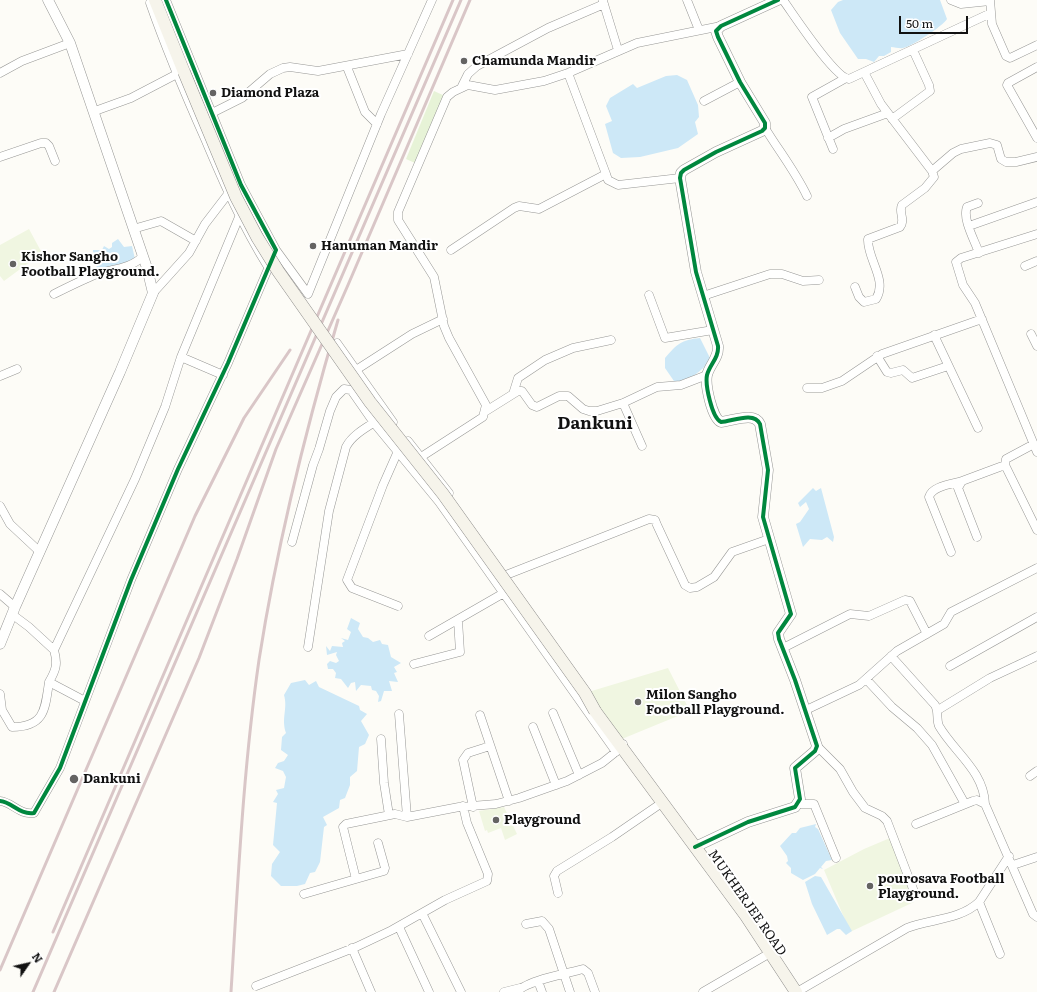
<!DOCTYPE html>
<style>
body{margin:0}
#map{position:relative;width:1037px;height:992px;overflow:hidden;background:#fdfcf7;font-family:Literata,serif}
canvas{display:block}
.north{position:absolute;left:8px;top:944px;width:40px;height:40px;-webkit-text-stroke:3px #fff;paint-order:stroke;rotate:56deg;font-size:11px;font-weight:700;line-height:16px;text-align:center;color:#111}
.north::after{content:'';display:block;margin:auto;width:14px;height:18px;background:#111;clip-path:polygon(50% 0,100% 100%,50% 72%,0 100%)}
.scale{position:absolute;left:899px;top:16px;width:69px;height:18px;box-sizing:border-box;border:2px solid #111;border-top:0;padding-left:5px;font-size:12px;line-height:14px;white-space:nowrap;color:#111;-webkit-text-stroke:3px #fff;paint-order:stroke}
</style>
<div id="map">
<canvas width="1037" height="992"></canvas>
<div class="north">N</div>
<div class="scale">50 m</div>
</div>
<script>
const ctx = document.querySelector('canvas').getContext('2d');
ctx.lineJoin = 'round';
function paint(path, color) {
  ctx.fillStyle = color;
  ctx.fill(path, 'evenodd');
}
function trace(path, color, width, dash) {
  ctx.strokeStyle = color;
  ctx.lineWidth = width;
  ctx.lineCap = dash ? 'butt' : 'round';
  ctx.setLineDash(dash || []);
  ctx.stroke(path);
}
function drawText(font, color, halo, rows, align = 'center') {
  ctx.font = font + ' Literata,serif';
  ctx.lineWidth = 4;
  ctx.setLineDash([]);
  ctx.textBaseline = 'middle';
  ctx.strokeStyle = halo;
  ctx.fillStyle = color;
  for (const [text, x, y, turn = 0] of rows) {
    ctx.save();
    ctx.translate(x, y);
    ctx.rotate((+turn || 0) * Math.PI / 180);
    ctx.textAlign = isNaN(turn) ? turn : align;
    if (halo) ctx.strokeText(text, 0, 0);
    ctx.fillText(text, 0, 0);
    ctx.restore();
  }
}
paint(new Path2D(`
 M434,91L445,96L415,163L406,159Z`), '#e7f3d7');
paint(new Path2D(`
 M29,229L42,253L4,281L0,276V245Z
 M668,668L690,711L617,741L585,693Z
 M504,807L517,834L505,840L501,828L488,833L487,830L485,831L479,811Z
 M890,838L914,902L850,932L824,870L864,849Z`), '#f0f6e1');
paint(new Path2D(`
 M843,0H940L947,19C943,26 911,47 903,48C900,49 895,47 891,47V52L884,56H879L874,62L866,59H858L840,33L831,10L838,2Z
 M677,75L687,80L698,105L699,117L695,122L698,134L678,148L640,157L621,158L613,153L605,124L612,121L606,106L610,98L633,84L637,88L666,76Z
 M118,239L124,247L132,246L135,259L133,263L97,270L96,261L100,257L93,252V250H102L104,246L109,249L112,247V243Z
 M700,338L711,360C701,372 690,379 676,384L665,368V358C677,344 681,340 700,338Z
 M813,488L816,491L821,488L834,537L833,542L827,537L822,540L810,539L803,547L796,524L800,522L809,509L806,502L800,507L798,503Z
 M351,618L360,623L358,629L363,637L368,638L373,642L380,640L382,644L388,645L391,657L401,663L394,667L397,672L394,673L398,682L389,681L392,691H384L381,701L378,702L379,696L376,691L372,690L371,686L361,685L356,691L355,682L351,683L348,688L341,679L335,678L336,673L333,669H328L327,664L330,661L336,663L339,661L336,655L337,652L327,655L326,646L330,651L332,646L343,647L342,643L345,641L341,638L348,640L351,632L347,629Z
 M305,680L309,685L316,681L319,687L359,706L360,710L367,714L361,721L369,735L365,744L359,747L357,771L350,777V785L345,798L340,800L339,808L323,817L327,825L324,827L320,862L315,872L310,873L305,884L297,886H281L271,876L272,864L280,852L273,845L277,803L273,802L278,794L276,790L284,788L286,777L283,771L275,768L278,763L284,761L288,755L281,750L282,737L286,733C281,718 288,709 284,695L291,683Z
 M816,824L815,827L818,829L832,860L826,861L821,867L823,869L820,868L815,874L803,880L791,873V868L786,863L788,861L787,856L780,846L792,833H796L800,828Z
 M815,876L821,877L852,931L846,935L840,929H837L827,935L812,904L805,882Z`), '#cde8f7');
const minor = new Path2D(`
 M687,0L699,30
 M783,0C794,15 834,77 849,79L991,13
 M951,0L961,4L990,1
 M990,0L992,24L1006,56L1010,58L1037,45
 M603,1L618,50
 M150,3C166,49 185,94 205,139C224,184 242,225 268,267
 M347,67L365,112L377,124
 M1037,67L1008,83L1007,85L1037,138
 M0,73L22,61L70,43
 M462,86L468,74L477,66L548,28L604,4
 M704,101L740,82
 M95,111L131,98L177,74
 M212,113L242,98L270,74L283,68L290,67L318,71L408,54
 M892,119L930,91L929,85L913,50
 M765,128C779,151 795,171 807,196
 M828,138L844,129L888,113
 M833,149L812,97L846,78
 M0,157L41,143H46L49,146L55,161
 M932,171L953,153L961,149L990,143L997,145L1001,159L1006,162H1016L1037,157
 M606,174L608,180L618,185L680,178
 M978,203L967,207C962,219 975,241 979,253
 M969,226L1037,202
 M133,229L161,221L196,241
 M1037,234L961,258L956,262L963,285L975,303L1037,452
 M276,250L308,294L381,114L432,0
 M451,250L514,208L519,206L539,209L606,174L568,73
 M1025,266L1037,261
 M855,287L859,297L864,302L876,299C888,280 867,259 868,239L900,227C906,220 898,212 902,205L925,188L934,177L932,171L881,104L864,72
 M153,293L189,253L205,224L228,194
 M54,294C68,287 82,280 97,274C112,269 131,269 143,256
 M649,295L665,338L713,330
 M703,296L770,274H782L803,281L819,280
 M1031,334L1037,346
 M934,335L978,428
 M337,343L393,422
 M877,356L887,372L891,373L903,370L912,378L948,366
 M181,357L223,375
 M356,370L412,334L443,319
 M0,376L17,369
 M807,388H822L842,381L882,354L982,319
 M513,394L518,378L545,360L573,348L611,340
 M623,403L642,446
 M486,411L518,391H522L532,405L537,407L559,396H568L583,409L589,411H597L623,403L657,387L681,385L707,375
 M408,441L449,493
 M1034,444L1006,459L1005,465L1037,530
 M421,457L483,417L486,405L449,338L444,326L434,277L398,220V212L447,97L453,92L468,85L495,90L544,81L568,73L637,43L721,26
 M0,506L10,524L40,552
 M977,537L958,488L962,481L1005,465
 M292,542L313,465L319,449L330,411L336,397L344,389L351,390L374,423L439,502L616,752
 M951,552L929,497C932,486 952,484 962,481
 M506,575L649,519L655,520L657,525L685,585L690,588L697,587L714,577L732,552L769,539
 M0,594L15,607
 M398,606L352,588L347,580L383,485L398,451
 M13,615L29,627L54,650
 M429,636L502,594
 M308,647L329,511L346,447C352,435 367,427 378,420
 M783,648L850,614L869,616L905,600L910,601L927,634
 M891,656L935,705C939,712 936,719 939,726C954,752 984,771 985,804
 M414,664L460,652L458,620
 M950,666L1037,617
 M866,679L892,707L917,728L932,745L965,804
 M49,682C56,670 58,664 54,650L135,479L165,407L181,357L239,217
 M0,694L2,710L12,727C45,727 45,709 49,682L85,701
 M806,710L859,685L897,651L944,624L951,612L1037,568
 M938,710L990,678L1037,656
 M553,713L579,775
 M399,714L407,817
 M480,715L509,801
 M533,727L556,785
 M381,739L384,783L389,815
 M817,746L840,769L853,792L865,808L882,816L887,821L915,894
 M1030,776L1037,771
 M0,801C12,802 19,815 34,813L60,768L131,580L178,469L228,363L276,250L241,185L166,0
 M799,804H814L836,858
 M473,807L463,760L468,753L490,746
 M916,824L973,801L977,800L985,804L1033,914L1037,917
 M1013,865L1037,857
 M356,879L384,871L385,868L378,843
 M558,893L554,876L557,871L612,837L663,802
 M304,894L356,879L343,827L346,824L395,814L407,817L459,807L496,804L519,798L567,781L602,763L622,747L623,744
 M979,902L1000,954
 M422,913L461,992
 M526,924L542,921L549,929L570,992
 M399,927L429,992
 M352,948L371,992
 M538,981L542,992
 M256,986L356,947L392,930L445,900L487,881L488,874L467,823L463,806
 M504,992L520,988
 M518,992C523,981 570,973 583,969L588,973L595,992
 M703,992L770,953
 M797,992L907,928C930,919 960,920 979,902L1009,856`);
const tertiary = new Path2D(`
 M0,644L15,607L120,372L153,293L147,268L70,43L48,0
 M695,847L748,822L795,807L800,799L795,768L815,751L817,746L795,680L779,639L778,633L791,614L763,517L768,470L760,424C754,411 733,421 721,422C712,418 705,385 707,375C710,364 719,358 718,346L696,272L680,178L681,173L684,170L716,152L762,131L765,128V123L740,82L718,37L716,31L721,26L778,0`);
const secondary = new Path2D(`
 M155,0L184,72
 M595,711L746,916L796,992`);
trace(minor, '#979795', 9);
trace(tertiary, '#979795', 11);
trace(secondary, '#8e8d8b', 13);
trace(minor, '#fffffe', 8);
trace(tertiary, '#fffffe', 10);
trace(secondary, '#f6f4eb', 12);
trace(new Path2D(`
 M53,932L453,0
 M0,970L195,516L244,418L290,350
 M33,992L461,0
 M54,992L199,658L237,559L276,449L348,285L470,0
 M231,992C238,881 243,770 259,660C277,545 305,432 338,320`), '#d9c6c7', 3);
const secondaryBridge = new Path2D(`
 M184,72L236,197L257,237L278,271L370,402L443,494L585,693L595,711`);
trace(secondaryBridge, '#8e8d8b', 13, []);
trace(secondaryBridge, '#f6f4eb', 12);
trace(new Path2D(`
 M0,801C12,802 19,815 34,813L60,768L131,580L178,469L228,363L276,250L241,185L166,0
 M695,847L748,822L795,807L800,799L795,768L815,751L817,746L795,680L779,639L778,633L791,614L763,517L768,470L760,424C754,411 733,421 721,422C712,418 705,385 707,375C710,364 719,358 718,346L696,272L680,178L681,173L684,170L716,152L762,131L765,128V123L740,82L718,37L716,31L721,26L778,0`), '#00873e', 4);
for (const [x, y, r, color] of [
 [464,61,4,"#646362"],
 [213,93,4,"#646362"],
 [313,246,4,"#646362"],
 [13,264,4,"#646362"],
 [638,702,4,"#646362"],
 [74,779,5,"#646362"],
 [496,820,4,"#646362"],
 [870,886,4,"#646362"]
]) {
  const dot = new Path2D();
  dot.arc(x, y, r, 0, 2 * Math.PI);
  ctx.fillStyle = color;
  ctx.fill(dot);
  trace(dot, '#fff', 1.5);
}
drawText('bold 13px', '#111', '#fff', [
 ["Chamunda Mandir",472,61],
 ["Diamond Plaza",221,93],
 ["Hanuman Mandir",321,246],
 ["Kishor Sangho",21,257],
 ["Football Playground.",21,272],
 ["Milon Sangho",646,695],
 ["Football Playground.",646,710],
 ["Dankuni",83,779],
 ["Playground",504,820],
 ["pourosava Football",878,879],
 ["Playground.",878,894]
], 'left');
drawText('13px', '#111', '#fff', [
 ["MUKHERJEE ROAD",747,903,55]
]);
drawText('bold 17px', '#111', '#fff', [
 ["Dankuni",595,424]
]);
</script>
